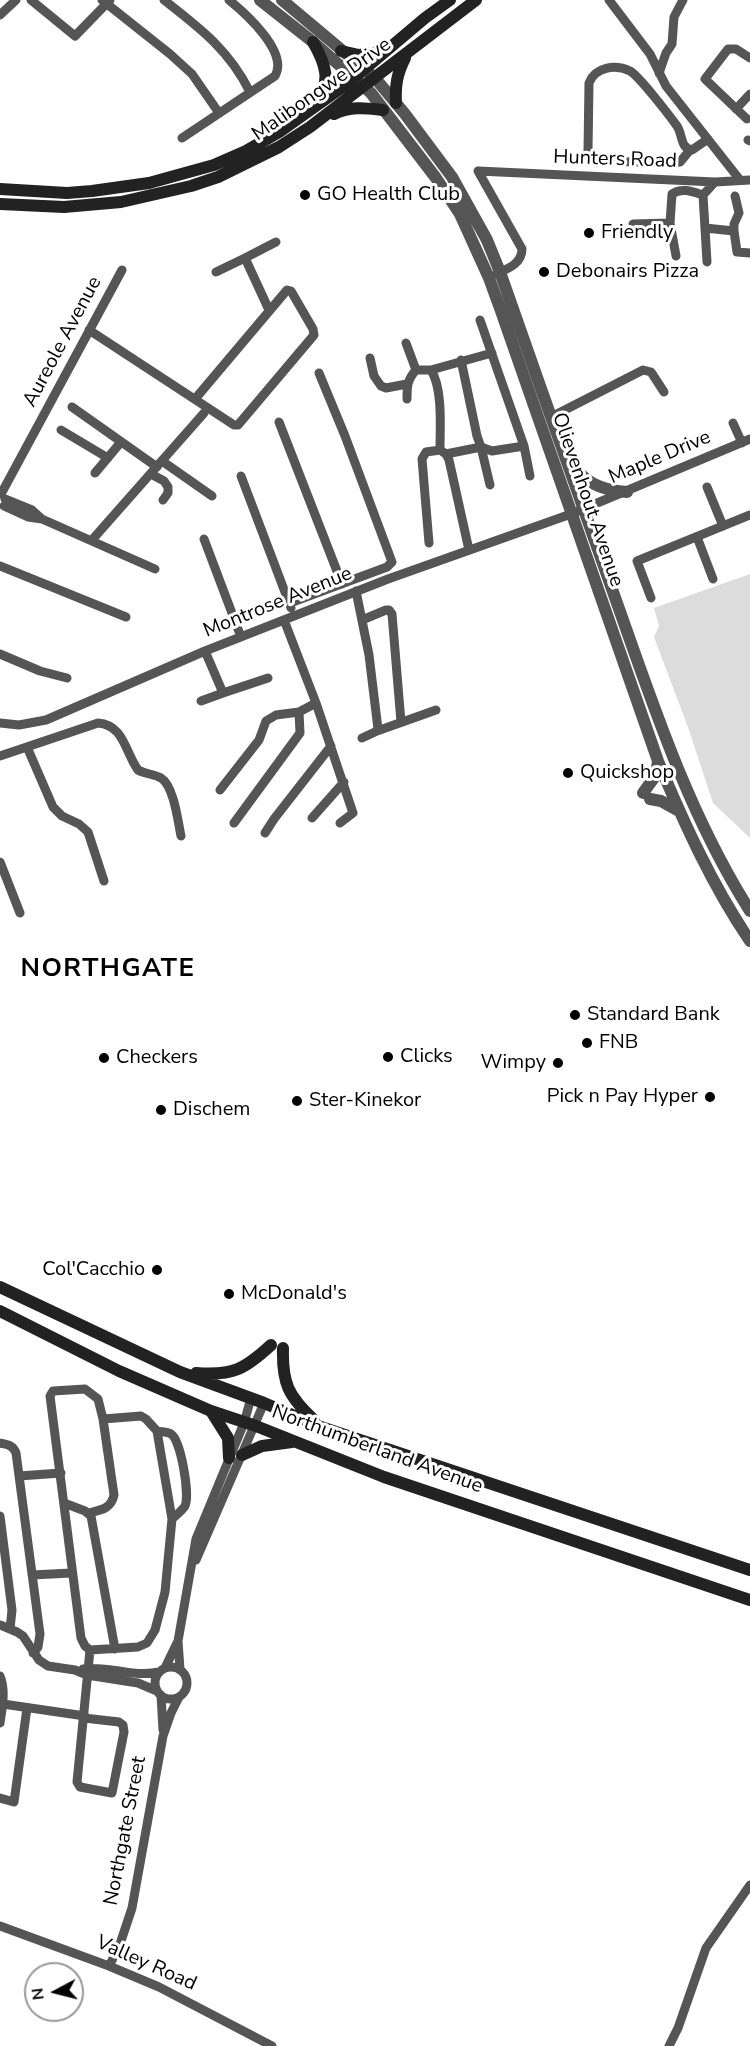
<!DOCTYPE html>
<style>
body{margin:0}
#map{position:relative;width:750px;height:2046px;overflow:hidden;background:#fff;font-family:"Nunito Sans",sans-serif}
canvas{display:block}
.north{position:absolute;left:24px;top:1962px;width:60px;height:60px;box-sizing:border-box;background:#fff;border:2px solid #999;border-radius:50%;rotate:263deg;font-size:16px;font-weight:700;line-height:24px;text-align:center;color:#000}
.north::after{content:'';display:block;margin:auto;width:21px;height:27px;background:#000;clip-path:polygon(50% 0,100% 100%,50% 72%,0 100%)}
</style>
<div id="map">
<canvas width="750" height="2046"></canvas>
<div class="north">N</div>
</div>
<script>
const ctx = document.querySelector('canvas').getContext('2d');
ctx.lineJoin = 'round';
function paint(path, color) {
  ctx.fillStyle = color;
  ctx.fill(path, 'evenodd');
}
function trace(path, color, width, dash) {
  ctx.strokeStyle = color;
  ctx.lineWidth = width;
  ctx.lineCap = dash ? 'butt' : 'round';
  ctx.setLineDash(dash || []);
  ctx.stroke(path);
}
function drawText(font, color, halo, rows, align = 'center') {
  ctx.font = font + ' "Nunito Sans",sans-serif';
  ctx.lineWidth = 6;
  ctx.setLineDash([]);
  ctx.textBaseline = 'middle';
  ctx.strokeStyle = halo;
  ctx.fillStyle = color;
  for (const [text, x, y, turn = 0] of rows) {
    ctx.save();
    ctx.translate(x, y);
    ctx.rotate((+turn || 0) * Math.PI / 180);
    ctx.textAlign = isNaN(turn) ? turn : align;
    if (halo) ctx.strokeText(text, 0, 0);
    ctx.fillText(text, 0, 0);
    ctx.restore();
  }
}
paint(new Path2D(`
 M750,574V838L713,803L689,730L654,637L659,626L654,608Z`), '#dcdcdc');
trace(new Path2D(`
 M31,0L75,36L110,0
 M102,0L170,54L192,74L219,113
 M164,0C201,29 229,50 250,92
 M609,0L650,54L666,86L740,180
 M0,15L16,0
 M659,73L666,53L672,44L674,17L683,0
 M736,109L750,94
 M747,119L705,79L728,49H736L750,58
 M182,138L275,76C289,52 245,13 229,0
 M748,140L750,141
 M690,150L680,162L673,163L599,161L591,159L588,151L589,83C595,67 615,64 630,71C639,76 669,115 677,126C683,135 680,148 692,150L708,139
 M478,171L715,182L750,180
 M478,171L522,249C522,264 507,269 496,274
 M670,223L676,256
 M633,224L670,223L672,194C682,187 693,192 703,195
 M705,228L734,231V224L739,213L735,196
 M734,231L737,252L750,253
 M245,258L276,242
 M707,262L703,195L715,182
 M216,272L245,258L269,310
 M480,320L524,446L530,476
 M89,330L234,425H238L314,335L313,329L291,291L287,290L195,399
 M406,343L416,370
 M370,358L374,376L381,386L386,388L407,384
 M461,360L477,436L481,447L492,451L524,446
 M431,370L492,353
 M407,399C407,387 407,380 416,370H431C443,389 440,427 440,450
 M72,407L157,467
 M551,417L643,370L651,372L664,392
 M279,422L342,584
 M733,423L742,443
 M61,430L108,458
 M446,454L481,447L490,485
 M162,461L212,496
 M95,473L121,442
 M151,474L164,481L168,487V493L163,500
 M241,476L291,608
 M707,487L723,526
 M1,494L122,270
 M4,506L28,517L42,519L32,510L5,499
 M42,519L155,569
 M697,537L713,579
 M204,539L241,637
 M92,540L204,413
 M429,543L422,459L426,452L440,450L446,454L449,460L469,550
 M0,566L126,617
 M356,591L369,655L378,729L375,732L362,738
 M651,598L637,561L750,515
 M290,603L387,567L392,562L345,436L319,373
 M284,620L316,703L353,813L340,823
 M362,620L386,610H389L392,614L401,722
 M0,654L40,671L67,678
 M223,693L268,678
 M201,701L223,693L205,651
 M0,723L19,725L46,720L205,651L388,579L571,514L750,439
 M377,731L436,710
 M27,747L53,807L62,816L79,824L88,832L104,881
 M0,756L98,723C124,725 125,752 138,770C145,774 154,774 161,778C174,786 178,822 181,836
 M220,790L259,740L266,721L276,715L299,712
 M312,818L344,782
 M234,823L300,733L299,712L316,703
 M265,833L274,819L331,746
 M0,862L20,913
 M157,1431C161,1432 168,1432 171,1434C181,1440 190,1495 185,1506C182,1511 176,1515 172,1519
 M0,1443C8,1445 13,1445 16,1453L40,1634L38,1647L33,1653
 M19,1476L61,1473
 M64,1503L85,1511L91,1516L115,1649
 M89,1513C101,1510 111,1509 114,1495L103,1419L98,1399L85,1389L53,1391L50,1396L81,1638L85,1646L90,1650L138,1647L147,1643L155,1630L165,1592L172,1519L157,1431L146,1419L141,1416L103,1419
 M0,1516L12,1610L10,1629
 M196,1560L264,1403
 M32,1575L71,1573
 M0,1625L17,1632L23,1636L39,1660L48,1666L75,1670L87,1675L138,1683L157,1691
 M155 1683a16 16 0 1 1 32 0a16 16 0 1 1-32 0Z
 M165,1668L177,1643
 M83,1669C109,1665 133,1678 159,1672
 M180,1669L178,1641L196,1539L244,1423L251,1398
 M0,1676C6,1690 2,1709 0,1723
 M161,1695L163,1730
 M3,1704L85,1716
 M84,1718L119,1722L123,1725L124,1732L112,1793L80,1787L77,1782L90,1650
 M0,1798L14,1802L27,1708
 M0,1926L109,1966L159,1987L272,2046
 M109,1966L119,1947L132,1908L163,1736L171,1713L179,1697
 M669,2046L678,2028L706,1948L750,1885`), '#555', 9);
trace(new Path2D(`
 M260,0L313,42L371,93L436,178L460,214L489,278L501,311L658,761C684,823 712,885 750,941
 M282,0L375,78L405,114L452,177L487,240L500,272C541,388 581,504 623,620C658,720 693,821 750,911
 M567,462C588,482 597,490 627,492
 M643,793L656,775L658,761
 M650,799L661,801L679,811`), '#555', 12);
trace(new Path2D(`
 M313,42C324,61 334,84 314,101
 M341,51L359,55L382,52
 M396,103C395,85 397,74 405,58
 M334,114C351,106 365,108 383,110
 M0,189L67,193L92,191L149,183L214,165L246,151L279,132L348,83L425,18L450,0
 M0,204L64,207L121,202L191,186L218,177L279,147L310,127L476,0
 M0,1287L180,1372L264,1403L321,1427L750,1570
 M0,1311L119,1371L211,1411L256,1426L384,1477L750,1600
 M283,1348C282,1383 288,1396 314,1420
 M196,1373C233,1376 245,1369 271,1345
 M211,1411L228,1438L229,1458
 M242,1455L262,1446L292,1442`), '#222', 12);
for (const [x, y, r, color] of [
 [305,195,6,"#000"],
 [589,233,6,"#000"],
 [544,272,6,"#000"],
 [568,773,6,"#000"],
 [575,1015,6,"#000"],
 [587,1043,6,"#000"],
 [388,1057,6,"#000"],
 [104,1058,6,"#000"],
 [558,1063,6,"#000"],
 [710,1097,6,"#000"],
 [297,1101,6,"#000"],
 [161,1110,6,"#000"],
 [157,1270,6,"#000"],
 [229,1294,6,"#000"]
]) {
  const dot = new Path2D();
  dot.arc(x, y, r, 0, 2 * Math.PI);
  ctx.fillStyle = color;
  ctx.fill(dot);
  trace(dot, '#fff', 2);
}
drawText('20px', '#000', '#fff', [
 ["Malibongwe Drive",322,90,-35],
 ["Hunters Road",615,160,2],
 ["Aureole Avenue",63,342,-62],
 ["Maple Drive",660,458,-23],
 ["Olievenhout Avenue",587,500,71],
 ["Montrose Avenue",278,603,-22],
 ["Northumberland Avenue",377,1450,20],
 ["Northgate Street",126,1831,-79],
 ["Valley Road",146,1964,24]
]);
drawText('20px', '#000', '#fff', [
 ["GO Health Club",317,195],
 ["Friendly",601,233],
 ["Debonairs Pizza",556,272],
 ["Quickshop",580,773],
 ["Standard Bank",587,1015],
 ["FNB",599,1043],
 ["Clicks",400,1057],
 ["Checkers",116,1058],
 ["Wimpy",546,1063,"right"],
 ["Pick n Pay Hyper",698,1097,"right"],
 ["Ster-Kinekor",309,1101],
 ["Dischem",173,1110],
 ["Col'Cacchio",145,1270,"right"],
 ["McDonald's",241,1294]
], 'left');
ctx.letterSpacing = '1.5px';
drawText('bold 26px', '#000', '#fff', [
 ["NORTHGATE",108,970]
]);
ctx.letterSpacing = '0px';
</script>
